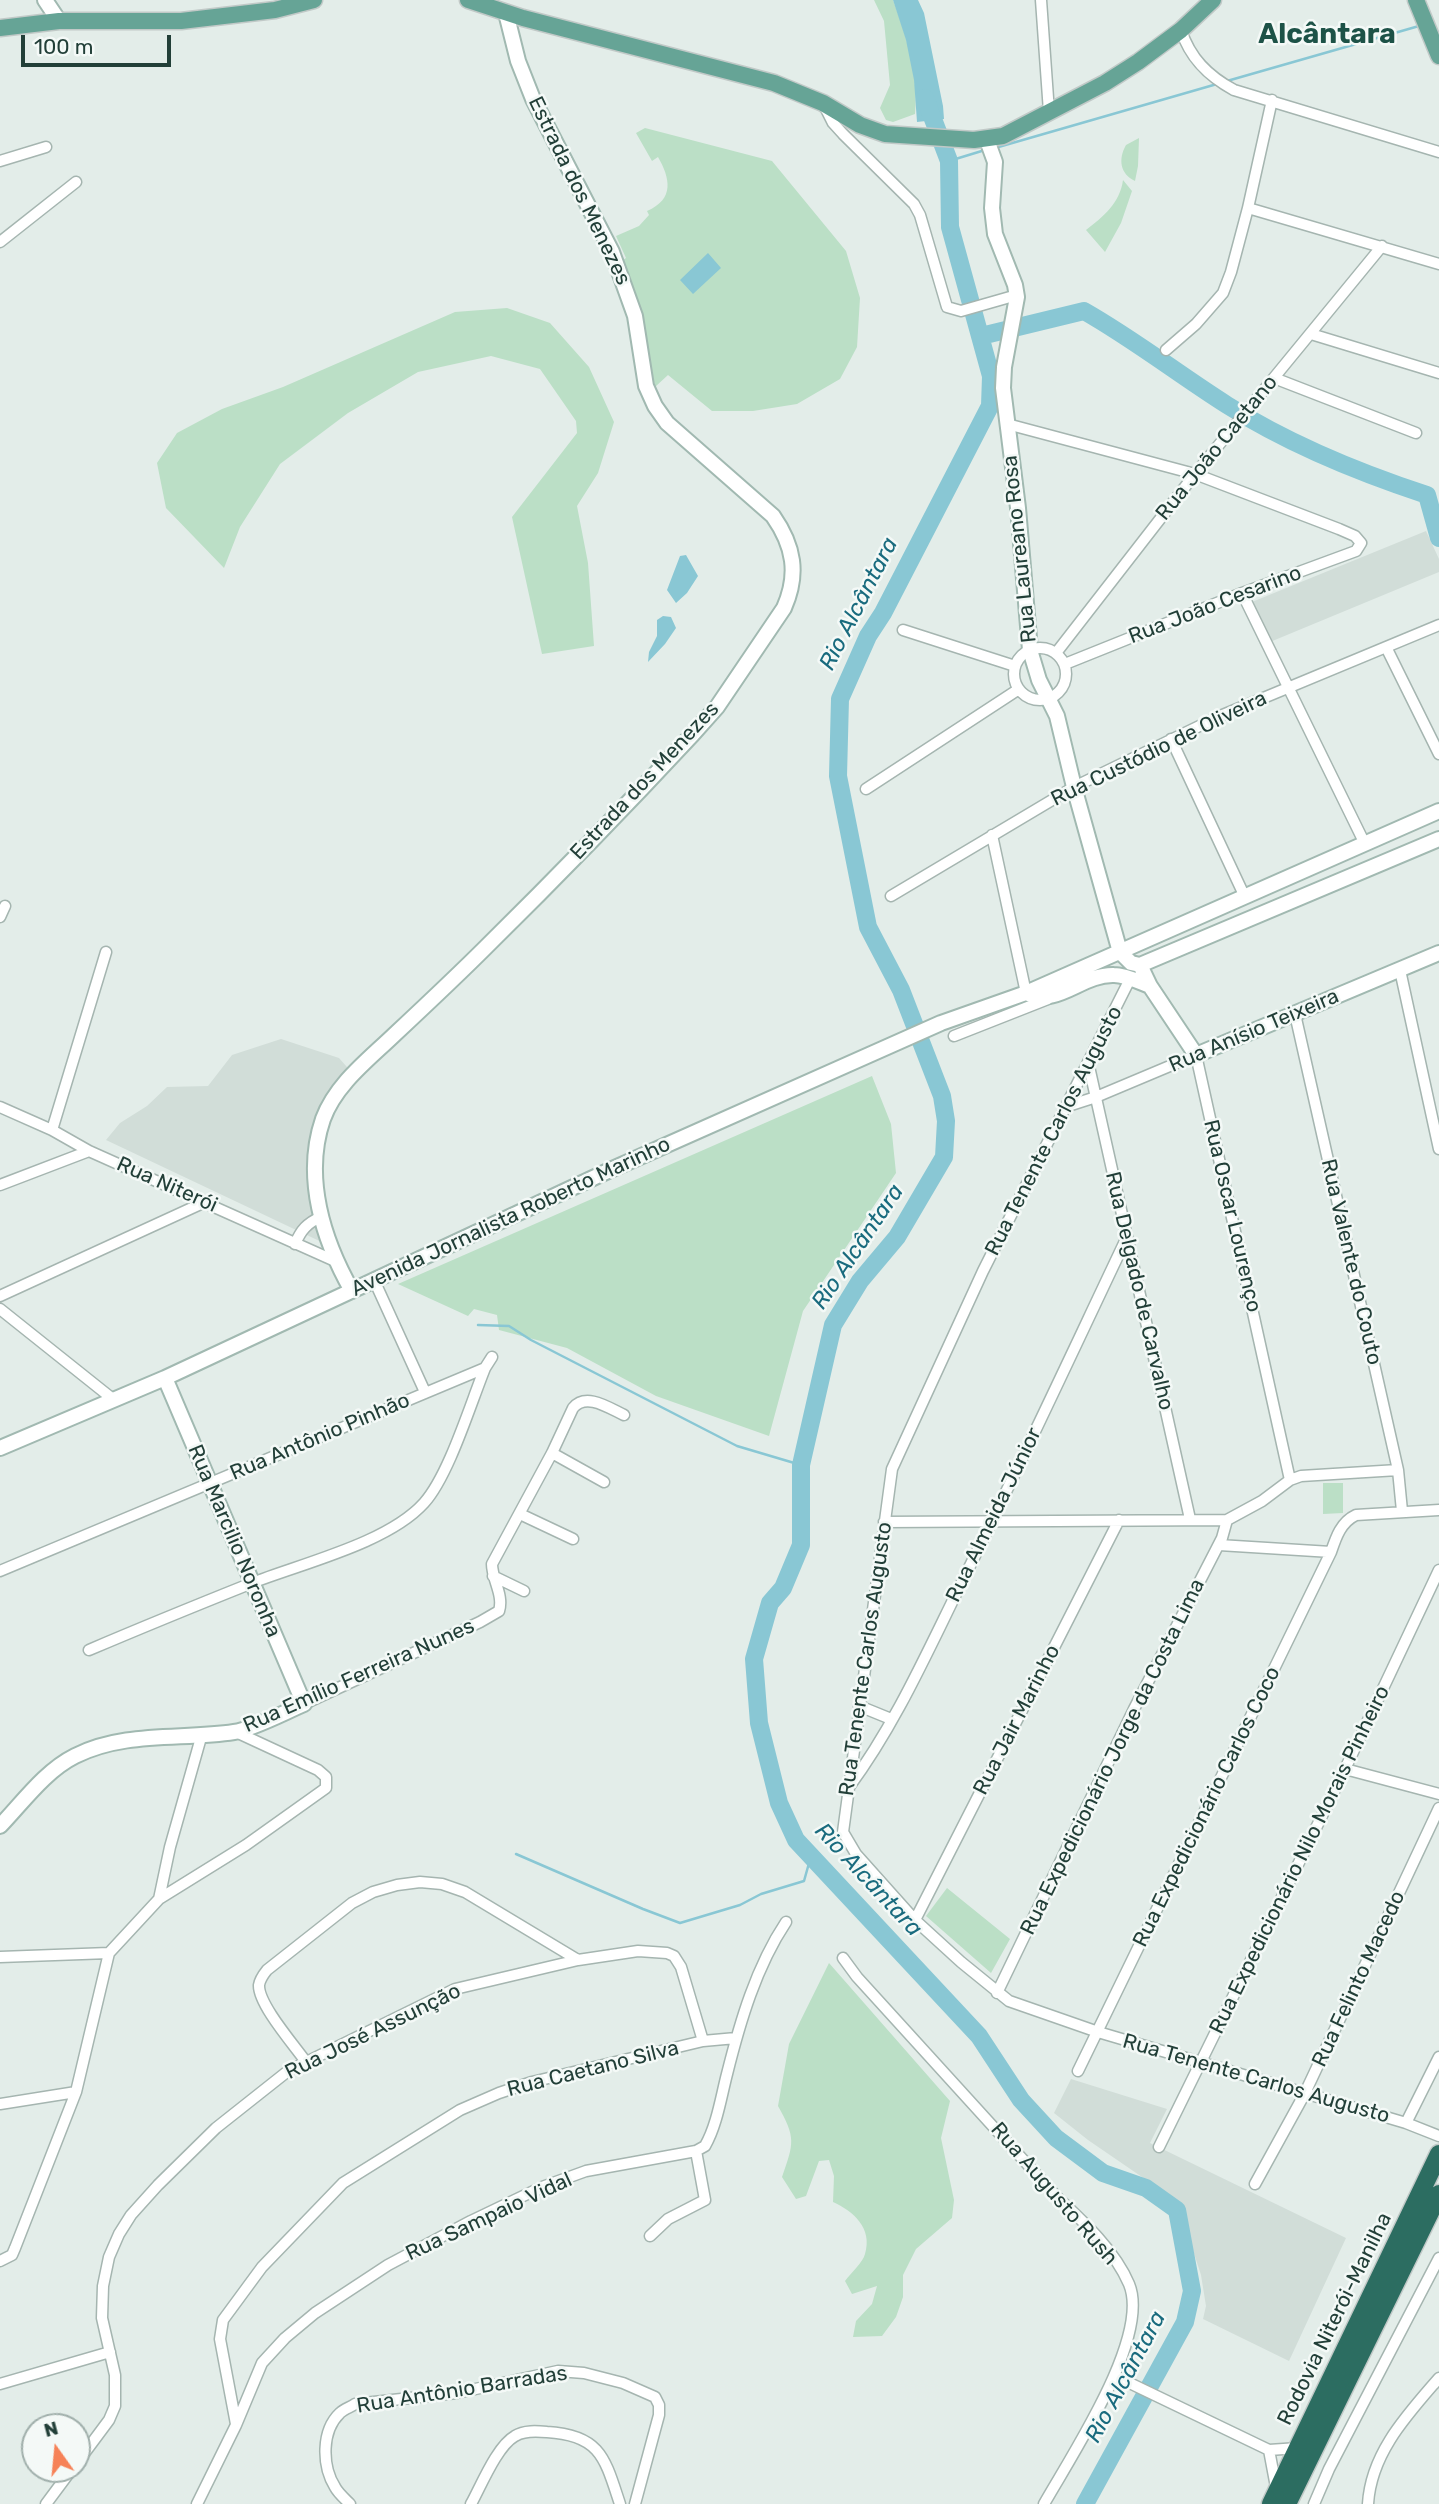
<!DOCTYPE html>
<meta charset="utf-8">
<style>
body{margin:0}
#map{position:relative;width:1439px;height:2504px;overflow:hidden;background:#e3ede9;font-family:Rubik,sans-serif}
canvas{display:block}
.north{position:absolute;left:21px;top:2413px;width:70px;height:70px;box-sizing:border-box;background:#f4f9f7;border:2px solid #a0afab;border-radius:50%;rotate:345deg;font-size:19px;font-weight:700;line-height:28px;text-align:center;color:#223f38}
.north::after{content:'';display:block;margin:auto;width:24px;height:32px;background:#f68258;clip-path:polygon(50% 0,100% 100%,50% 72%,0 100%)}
.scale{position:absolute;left:21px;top:35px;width:150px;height:32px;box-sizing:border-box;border:4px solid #223f38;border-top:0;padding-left:9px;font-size:21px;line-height:24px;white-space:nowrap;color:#223f38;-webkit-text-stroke:5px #f4f9f7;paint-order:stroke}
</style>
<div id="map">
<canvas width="1439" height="2504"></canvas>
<div class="north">N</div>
<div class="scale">100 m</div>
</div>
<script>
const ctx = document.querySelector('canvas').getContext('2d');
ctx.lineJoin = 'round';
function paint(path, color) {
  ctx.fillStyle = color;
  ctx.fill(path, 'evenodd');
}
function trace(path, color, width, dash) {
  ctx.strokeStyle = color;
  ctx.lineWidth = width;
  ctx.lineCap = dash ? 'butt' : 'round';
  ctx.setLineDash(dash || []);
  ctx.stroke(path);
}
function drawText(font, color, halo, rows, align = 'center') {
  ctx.font = font + ' Rubik,sans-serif';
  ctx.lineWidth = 5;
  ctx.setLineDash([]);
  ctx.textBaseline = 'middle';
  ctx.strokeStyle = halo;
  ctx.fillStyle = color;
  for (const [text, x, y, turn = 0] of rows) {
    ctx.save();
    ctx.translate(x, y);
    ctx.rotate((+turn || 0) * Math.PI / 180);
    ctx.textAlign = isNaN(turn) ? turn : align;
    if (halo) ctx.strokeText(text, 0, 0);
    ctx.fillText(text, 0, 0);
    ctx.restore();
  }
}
paint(new Path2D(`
 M1426,531L1439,559V572L1270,642L1252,602Z
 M281,1039L339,1058L354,1075L327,1117L317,1155L330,1246L106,1140L120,1123L147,1106L167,1087L208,1086L232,1055Z
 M1071,2079L1167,2109L1150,2143L1346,2238L1289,2361L1203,2319L1206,2306L1201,2275L1177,2201L1088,2140L1054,2113Z`), '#d1ddd8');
paint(new Path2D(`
 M874,0H893C906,34 919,77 915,114L893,122L886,120L880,108L890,85L884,21Z
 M645,128L772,161L846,251L860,298L857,347L840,379L797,404L753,411H712L668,375L655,387L640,306L623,260L626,258L616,236L639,226L649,215L647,211C675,199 670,178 658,157L652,161L636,133Z
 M1139,138L1138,166L1135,181C1120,174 1118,159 1126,145Z
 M1123,180L1132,191L1121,223L1105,252L1086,230C1103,217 1120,203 1123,180Z
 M507,308L550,323L589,367L614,422L598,473L577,506L588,563L594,646L542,654L512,517L577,433L576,421L540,369L491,356L418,372L348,413L280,464L240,527L224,568L166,508L157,463L177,433L222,409L283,387L455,312Z
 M872,1076L891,1124L896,1173L803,1311L769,1436L656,1396L567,1348L499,1330L497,1315L474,1309L468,1316L398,1284Z
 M1323,1483H1343V1513L1323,1514Z
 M947,1888L1010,1939L991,1973L926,1916Z
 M829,1963L950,2101L941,2138L954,2200L952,2218L916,2249L903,2275V2297L896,2317L882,2336L853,2337L856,2321L872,2304L877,2286L852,2294L845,2281C851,2273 863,2262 865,2254C873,2228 853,2211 833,2202L834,2176L829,2160L819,2161L806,2196L796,2199L782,2177C794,2143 796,2138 778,2106L789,2044Z`), '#bbdfc6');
paint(new Path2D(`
 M893,0H918L924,13L943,106L944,119L917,122L914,80L906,40Z
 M708,253L721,268L693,294L680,280Z
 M686,555L698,576L687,593L676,603L667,590L680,556Z
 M663,616L671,617L676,628L665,644L648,662L649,652L657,636V620Z`), '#89c7d4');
trace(new Path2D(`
 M1227,81L1419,26
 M995,148L1217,84
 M949,161L985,150
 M478,1325L509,1326L531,1340L737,1446L801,1465
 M516,1854L643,1909L680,1923L740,1905L761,1894L804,1881L811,1856`), '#89c7d4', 2.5);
trace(new Path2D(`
 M925,98L949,161L950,227L991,376L990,406L883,613L868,636L840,699L838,776L868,927L901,990L942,1096L946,1121L944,1157L897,1237L860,1281L833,1325L801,1465V1545L783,1588L770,1603L754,1659L759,1723L779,1803L796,1840L979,2036L1021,2100L1056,2138L1103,2173L1146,2188L1177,2210L1192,2291L1185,2322L1085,2504
 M981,336L1084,311C1135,340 1178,374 1227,405C1287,443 1360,473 1427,495L1439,538`), '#89c7d4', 18);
const street = new Path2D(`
 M1041,0L1049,112
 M1181,30C1190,58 1208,76 1234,90L1439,152
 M825,107L833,123L843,134L914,204L920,215L947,307L961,311L1010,297
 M0,161L46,147
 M1248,208L1439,264
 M0,242L76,182
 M1311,334L1439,373
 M1166,350L1196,324L1223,293L1231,272L1248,208L1272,100
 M1274,378L1416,433
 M1007,424L1195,474L1339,529L1355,536L1361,543L1356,551L1242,593L1065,664
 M1242,593L1365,844
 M903,630L1015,666
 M1386,647L1439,754
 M1014 674a26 26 0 1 1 52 0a26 26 0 1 1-52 0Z
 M1056,653L1195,474L1382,246
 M1171,739L1244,895
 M866,789L1019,689
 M992,835L1026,993
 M891,896L1074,787L1220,716L1439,625
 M0,917L5,906
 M1400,970L1439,1149
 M1130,979L983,1271L892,1469L843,1832L856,1854L915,1920L961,1962L1009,2001L1098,2032L1406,2123L1439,2136
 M1295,1014L1398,1470L1402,1511
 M954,1036L1048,999
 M1088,1062L1190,1519
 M1068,1106L1096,1097L1196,1055L1290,1480
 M0,1107L52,1130L89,1151L335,1261
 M52,1130L106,952
 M0,1185L89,1151
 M295,1244C301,1230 307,1223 321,1217
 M374,1280L425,1392
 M0,1296L205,1202
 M0,1309L114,1400
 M552,1453L604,1482
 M520,1514L573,1539
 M884,1522L1227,1520L1262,1501L1290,1480L1301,1476L1398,1470
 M1219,1545L1331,1552
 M0,1571L485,1368
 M493,1576L524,1591
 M89,1650C143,1627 197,1605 252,1583C303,1563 388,1543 424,1503C449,1475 470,1405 485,1368L492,1357
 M304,1704L480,1622L499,1611C504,1595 492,1580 492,1564L552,1453L573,1408C586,1392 609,1408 624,1415
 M859,1706L891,1719
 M1345,1769L1439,1794
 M849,1787C893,1728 925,1657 957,1592C1016,1474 1071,1355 1127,1237
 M159,1899L246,1845L326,1788V1777L318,1770L236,1732
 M915,1920L1119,1520
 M0,1957L109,1953
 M843,1958L857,1977L1058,2198C1084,2222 1115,2251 1129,2284C1151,2337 1071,2456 1044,2504
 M997,1993L1134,1709L1222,1538L1227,1520
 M306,2062C294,2045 258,2004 259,1985C260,1979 263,1975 267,1970L352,1903L373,1892L397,1885L420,1882L442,1884L465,1892L578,1960
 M1078,2071L1331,1552C1336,1537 1341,1522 1356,1515L1439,1510
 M0,2104L76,2092
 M1406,2123L1439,2057
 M1159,2147L1345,1769L1439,1570
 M1255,2184L1304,2095L1439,1808
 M650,2236L668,2219L705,2200L696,2151
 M0,2261L12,2255L15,2248L76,2092L109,1953L159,1899L170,1847L202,1734
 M1115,2376L1269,2450L1298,2448
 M0,2384L110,2352
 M236,2424L220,2339L223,2320L262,2267L343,2183L460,2110L499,2093L532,2082L703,2041L736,2038
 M1269,2450L1276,2487
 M77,2463L109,2420L115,2406V2375L102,2318L103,2286L109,2257L119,2234L131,2215L158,2185L216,2128L288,2071L455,1989L578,1960L638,1951L667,1953L674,1956L681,1967L703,2041
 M46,2504L72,2469
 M197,2504L236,2425L262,2363L285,2338L315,2313L388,2265L471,2221L542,2187L586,2171L696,2151L705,2146C717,2125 721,2097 727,2074C740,2022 756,1967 786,1922
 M350,2504C345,2499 338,2493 335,2487C322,2466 321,2431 340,2413C344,2409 351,2407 355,2404L457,2393L558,2371L584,2373L623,2383L655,2397L659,2405V2415L635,2504
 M471,2504C481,2486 497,2446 515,2436C524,2430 537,2431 547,2432C601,2435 605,2459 620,2504
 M1314,2504L1329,2469L1439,2258
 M1368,2504C1371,2453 1407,2415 1439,2378`);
const secondary = new Path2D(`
 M45,0L59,21
 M987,140L995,162L992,208L995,234L1015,285L1017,297L1004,367L1003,388L1018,508L1030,650L1039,680L1057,716L1074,787L1120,952L1131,963L1140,965L1439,839
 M1140,965L1150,986L1196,1055L1439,953
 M1026,993C1059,1007 1081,974 1114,975C1126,975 1139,982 1150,986
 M352,1291C323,1240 303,1177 323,1119C336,1084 368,1060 394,1035C425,1006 456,977 486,947C556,878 625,807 692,735L717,707L784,608C799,574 794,546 773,516L667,423L655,406L646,386L635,316L612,252L533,99L518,61L506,13
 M0,1448L165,1378L608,1171L941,1023L1026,993L1439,811
 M0,1826C23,1802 45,1771 75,1756C124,1731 182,1740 234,1732C253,1729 285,1712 304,1704L165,1378`);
const primary = new Path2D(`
 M468,0L523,18L774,83L823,103L860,125L885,134L974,140L1003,136L1105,83L1138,62L1181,30L1213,0
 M1416,0L1439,56
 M0,28L59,21H181L275,10L314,0`);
const highway = new Path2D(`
 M1271,2504L1439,2154
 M1287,2504L1439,2194`);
trace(street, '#a5b5b0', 13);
trace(secondary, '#a1b9b1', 18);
trace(primary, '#c1c9c7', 19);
trace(highway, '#c1c9c7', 21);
trace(street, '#fff', 10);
trace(secondary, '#fff', 14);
trace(primary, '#66a496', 16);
trace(highway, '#2c6d61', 18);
drawText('21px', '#223f38', '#f4f9f7', [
 ["Estrada dos Menezes",579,191,64],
 ["Rua João Caetano",1217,448,-51],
 ["Rua Laureano Rosa",1020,549,-96],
 ["Rua João Cesarino",1215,605,-21],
 ["Rua Custódio de Oliveira",1159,749,-26],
 ["Estrada dos Menezes",645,781,-47],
 ["Rua Anísio Teixeira",1254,1031,-23],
 ["Rua Tenente Carlos Augusto",1054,1131,-63],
 ["Rua Niterói",167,1185,24],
 ["Rua Oscar Lourenço",1232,1216,77],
 ["Avenida Jornalista Roberto Marinho",511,1217,-25],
 ["Rua Valente do Couto",1351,1262,77],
 ["Rua Delgado de Carvalho",1139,1291,77],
 ["Rua Antônio Pinhão",320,1437,-23],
 ["Rua Almeida Júnior",994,1515,-64],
 ["Rua Marcilio Noronha",234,1541,67],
 ["Rua Tenente Carlos Augusto",866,1659,-82],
 ["Rua Emílio Ferreira Nunes",359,1676,-24],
 ["Rua Jair Marinho",1017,1720,-63],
 ["Rua Expedicionário Jorge da Costa Lima",1113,1757,-64],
 ["Rua Expedicionário Carlos Coco",1207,1807,-64],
 ["Rua Expedicionário Nilo Morais Pinheiro",1300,1860,-64],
 ["Rua Felinto Macedo",1359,1979,-65],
 ["Rua José Assunção",373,2032,-26],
 ["Rua Caetano Silva",593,2069,-14],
 ["Rua Tenente Carlos Augusto",1256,2079,16],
 ["Rua Augusto Rush",1054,2194,49],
 ["Rua Sampaio Vidal",489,2217,-25],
 ["Rodovia Niterói-Manilha",1335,2319,-64],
 ["Rua Antônio Barradas",462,2390,-9]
]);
drawText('italic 23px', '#196b7e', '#f4f9f7', [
 ["Rio Alcântara",859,604,-63],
 ["Rio Alcântara",858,1247,-56],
 ["Rio Alcântara",868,1880,47],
 ["Rio Alcântara",1126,2377,-62]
]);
drawText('bold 28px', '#1d5247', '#f4f9f7', [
 ["Alcântara",1327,35]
]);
</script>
